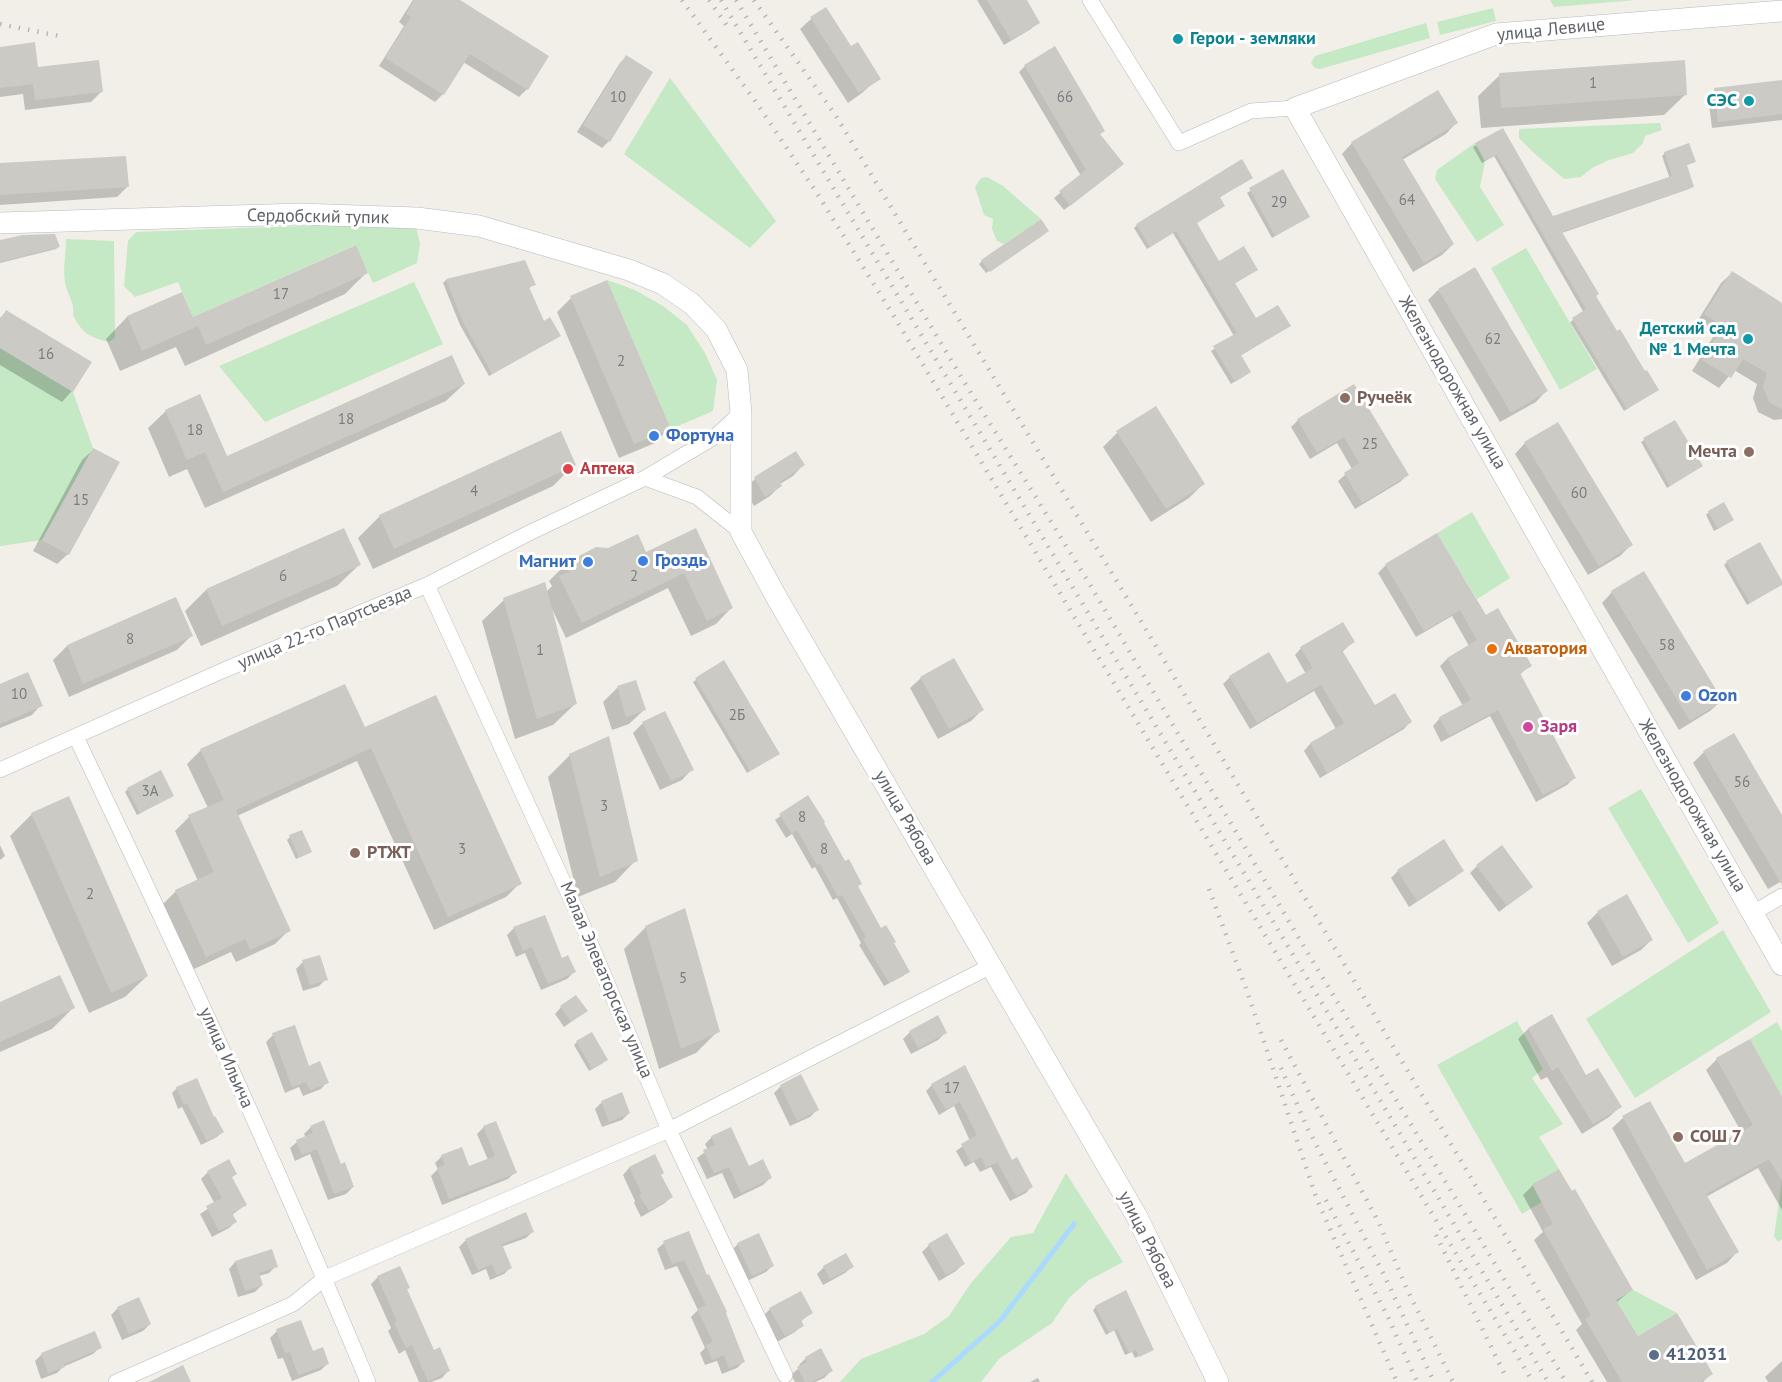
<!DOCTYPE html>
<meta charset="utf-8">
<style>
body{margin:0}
canvas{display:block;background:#f1efe8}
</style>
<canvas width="1782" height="1382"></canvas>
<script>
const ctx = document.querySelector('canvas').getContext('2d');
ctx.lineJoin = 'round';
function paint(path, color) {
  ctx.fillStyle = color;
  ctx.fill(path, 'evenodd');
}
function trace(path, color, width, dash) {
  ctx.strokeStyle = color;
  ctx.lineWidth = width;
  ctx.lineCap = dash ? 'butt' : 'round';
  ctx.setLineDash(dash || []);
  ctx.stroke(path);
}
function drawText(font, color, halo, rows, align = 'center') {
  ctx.font = font + ' "PT Sans",sans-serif';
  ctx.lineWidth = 6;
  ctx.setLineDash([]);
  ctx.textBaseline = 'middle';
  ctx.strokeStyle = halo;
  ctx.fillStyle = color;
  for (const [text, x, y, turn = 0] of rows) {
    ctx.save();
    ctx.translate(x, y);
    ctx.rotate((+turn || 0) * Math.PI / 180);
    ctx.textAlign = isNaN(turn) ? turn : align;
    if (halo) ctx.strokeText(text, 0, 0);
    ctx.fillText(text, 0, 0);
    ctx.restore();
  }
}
paint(new Path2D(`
 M1550,0H1636L1554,7Z
 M1493,8L1496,21L1440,35L1437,22Z
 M1426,23L1430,38L1320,69L1315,68L1311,63L1315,56Z
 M670,78L776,221L750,248L624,154Z
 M1660,123L1662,130L1645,136L1643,143L1633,153L1609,160L1592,168L1581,177L1564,179L1534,153L1519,138V129Z
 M1475,143L1485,161L1480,187L1504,225L1477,242L1435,179L1437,170Z
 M987,177L1003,186L1041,219L1004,244L997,241L992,229L993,219L984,215L975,187L981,178Z
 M353,224L416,227L420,244L417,263L373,283L355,245L193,317L178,282L135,297L124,286L128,241L136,232Z
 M66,239L114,241L115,338L109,342C89,337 82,333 73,315C75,304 69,297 66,287C62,271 66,256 66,239Z
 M1526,248L1597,369L1560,390L1491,268Z
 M607,280L635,290L663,306L687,325L705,353L717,380L713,411L671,429Z
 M414,282L443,344L265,422L219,366Z
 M0,348L73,392L93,448L42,540L0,546Z
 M1472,512L1510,578L1477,599L1437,533Z
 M1641,789L1719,923L1688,943L1608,808Z
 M1723,930L1771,1012L1635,1098L1586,1019Z
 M1517,1021L1543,1069L1532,1078L1563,1124L1539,1137L1559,1169L1532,1184L1542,1202L1522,1214L1437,1065Z
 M1777,1022L1782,1031V1096L1750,1039Z
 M1066,1173L1123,1262L1089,1280L1069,1298L1052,1323L999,1359L981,1382H840L861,1359L924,1334L949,1316L971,1283L1011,1237L1033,1233Z
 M1782,1181V1239L1778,1242L1774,1236Z
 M1633,1290L1677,1313L1638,1336L1616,1300Z`), '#c5e8c5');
paint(new Path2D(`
 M413,0H457L527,89L519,97L463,62L443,94L435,102L379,66L404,26L399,22Z
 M977,0H1025L1038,22L1031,29L1004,45Z
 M826,9L873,83L862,93L848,103L800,29L811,19Z
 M0,48L37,69L102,91L91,102L25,110L23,94L0,97Z
 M626,57L609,141L602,148L577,132L620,63Z
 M1025,66L1099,135L1116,170L1064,210L1054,198L1081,176L1019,72Z
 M1500,75L1686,94L1664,115L1481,128L1478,96Z
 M1782,82V120L1712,128L1708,97L1715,90Z
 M1456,123L1446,134L1402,160L1453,244L1442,255L1413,272L1342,154L1352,143Z
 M1502,130L1553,218L1670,179L1662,156L1665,153L1694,161L1685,166L1692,186L1689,189L1562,233L1594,296L1644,373L1657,390L1624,411L1570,322L1584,313L1494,156L1482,163L1473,147Z
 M0,165L127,187L117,197L0,205Z
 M1282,171L1305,219L1272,238L1247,193Z
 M1251,178L1219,198L1195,223L1219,263L1253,272L1234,284L1256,320L1286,328L1240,356L1249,372L1231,384L1211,351L1234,336L1173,233L1147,249L1134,228L1137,225Z
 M1045,234L986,273L979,264L982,261Z
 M0,241L59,246L56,249L0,263Z
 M524,261L534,284L528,289L543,323L556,338L489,376L460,325L443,283L446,280Z
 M366,273L345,294L185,366L176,347L120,371L106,339L127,317L181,294L193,319Z
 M1732,273L1782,305V419L1774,420L1758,412L1753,398L1757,384L1734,370L1719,388L1692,371L1713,337L1695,325L1721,283Z
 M1438,290L1546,391L1536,402L1500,422L1428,300Z
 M571,298L669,428L655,443L619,458L557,312Z
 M6,312L72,391L62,402L0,365V318Z
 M464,384L446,401L205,508L187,469L169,477L148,428L166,411L226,458Z
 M1354,386L1407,475L1400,482L1355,509L1338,481L1352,469L1337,443L1310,459L1291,427L1298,420Z
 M1675,422L1701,466L1667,488L1641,442Z
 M1117,433L1203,484L1189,498L1151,522L1103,447Z
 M1525,443L1631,545L1620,556L1588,575L1515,454Z
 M93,450L68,554L57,564L33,551L82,460Z
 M795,453L803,465L793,476L780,484V486L770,496L754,506L744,489L755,479Z
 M574,465L553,486L373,569L358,538L380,516Z
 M1709,512L1729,522L1714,531L1706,515Z
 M695,530L731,608L716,624L691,636L668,588L566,638L552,609L575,704L553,725L515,739L482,621L504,600L546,592L552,586L549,581L565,565L608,550L646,554Z
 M1727,562L1782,584L1747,605L1724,565Z
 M359,565L337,586L201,646L185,611L206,590Z
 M1386,565L1486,617L1530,666L1519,675L1574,778L1567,785L1536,802L1490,716L1441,742L1433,726L1440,718L1463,706L1440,666L1447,659L1469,646L1452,616L1416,637L1378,573Z
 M1612,592L1721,701L1710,711L1679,730L1602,603Z
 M175,599L191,636L177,650L69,697L53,660L67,646Z
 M1353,642L1342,652L1375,707L1410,722L1404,729L1320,778L1304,751L1310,744L1336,729L1314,691L1250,729L1223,684L1230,677L1287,685L1306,674L1295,655L1301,648Z
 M724,662L775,756L747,773L693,682Z
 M921,678L982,710L971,721L938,739L910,688Z
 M635,682L644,710L629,724L612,730L603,702L617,688Z
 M0,686L41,705L32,715L0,728Z
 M643,723L692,769L682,780L660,790L633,733Z
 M364,729L520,883L506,897L434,930L357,761L237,816L289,930L275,944L236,962L231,952L192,970L162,905L176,891L198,881L175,831L189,817L208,808L187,764L201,750Z
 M1704,752L1782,818V881L1768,889L1693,763Z
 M570,755L636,860L615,882L578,897L548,777Z
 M128,789L169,798L137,815L125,792Z
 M807,797L880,930L893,943L908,971L903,976L884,986L859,945L861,943L837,898L833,900L815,867L812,869L792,834L786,838L775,820Z
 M32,814L147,976L125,997L89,1013L10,836Z
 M290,837L310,852L296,859L287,840Z
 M0,845L5,856L0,860Z
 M1477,866L1531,887L1499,912L1470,873Z
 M1462,870L1455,877L1409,907L1391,878L1398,871Z
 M1598,912L1651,940L1641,950L1612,966L1587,923Z
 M646,927L718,1031L696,1053L659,1069L624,949Z
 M514,928L561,960L574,972L567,979L541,990L525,953L516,957L507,935Z
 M303,962L326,979L319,986L303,991L296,969Z
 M0,1004L73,1008L52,1029L0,1052Z
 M561,1007L586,1011L564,1027L555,1014Z
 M1552,1016L1586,1077L1620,1107L1609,1117L1582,1134L1547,1077L1541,1080L1518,1039L1528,1029Z
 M910,1032L945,1033L938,1040L911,1054L903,1039Z
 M273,1035L327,1082L321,1089L303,1096L299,1087L285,1093L266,1042Z
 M577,1042L603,1063L589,1071L574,1045Z
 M1717,1059L1782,1099V1210L1758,1168L1706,1197L1737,1252L1727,1263L1696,1280L1612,1128L1623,1118L1650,1103L1685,1165L1742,1133L1706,1070Z
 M964,1067L1011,1162L1032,1186L1026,1193L1010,1201L991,1167L980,1172L974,1162L965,1167L956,1151L970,1141L954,1106L939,1115L926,1091L932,1085Z
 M781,1086L817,1110L810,1117L790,1126L774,1093Z
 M177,1088L213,1119L222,1132L217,1137L201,1145L182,1107L178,1109L172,1093Z
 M602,1102L629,1113L622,1120L602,1127L595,1109Z
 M311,1127L341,1166L353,1187L346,1194L328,1200L310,1154L295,1161L290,1148L297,1142L306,1138L304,1134Z
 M484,1127L515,1172L508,1179L442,1205L431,1176L438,1169L435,1163L442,1156L468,1168L488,1160L477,1134Z
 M712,1137L748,1168L770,1178L763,1185L734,1199L722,1173L707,1179L697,1158L708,1150L705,1144Z
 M655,1156L659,1176L672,1196L665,1203L641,1217L634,1203L635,1201L623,1175L629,1168Z
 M208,1172L235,1174L231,1178L245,1205L232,1215L235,1222L229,1228L212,1237L200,1214L215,1204L201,1179Z
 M1533,1185L1631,1290L1616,1303L1637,1338L1711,1374L1703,1382H1607L1576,1330L1582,1324L1534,1240L1543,1232L1523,1195Z
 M525,1214L532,1232L526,1238L501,1247L510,1268L504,1274L490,1280L486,1269L472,1275L459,1247L465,1241Z
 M688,1233L744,1361L737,1368L722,1374L717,1361L705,1365L700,1353L705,1348L691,1317L698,1310L677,1266L665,1270L657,1249L664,1243Z
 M738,1244L773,1265L766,1272L745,1282L731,1251Z
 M929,1245L963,1264L956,1271L939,1281L922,1252Z
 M235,1262L276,1266L269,1273L259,1276L262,1285L255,1292L238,1297L229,1269Z
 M824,1267H852L845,1273L823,1285L817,1274Z
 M378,1277L406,1290L434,1352L448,1371L442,1378L431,1382H419L405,1350L399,1354L388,1331L391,1328L371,1284Z
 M1096,1307L1152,1349L1135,1358L1132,1352L1125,1355L1114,1330L1106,1335L1093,1310Z
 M118,1308L150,1324L143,1331L122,1340L111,1315Z
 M770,1309L811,1313L800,1322L802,1325L795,1332L777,1342L763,1316Z
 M277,1331L312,1352L328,1363L321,1370L292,1381L283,1358L278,1359L270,1338Z
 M100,1347L93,1354L63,1367L57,1373L41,1379L35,1361L42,1354Z
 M806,1358L831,1371L824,1378L815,1382H795L791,1375L800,1367L799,1365Z
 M1782,1361V1382H1768L1765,1377Z
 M1038,1378L1040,1382H1030Z`), '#0003');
trace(new Path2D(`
 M932,1382L1000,1321L1074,1224`), '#aadaff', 5);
paint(new Path2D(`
 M414,0H460L549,56L528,90L470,54L444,95L385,58L411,17L406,14Z
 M987,0H1027L1040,23L1011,40Z
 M826,7L851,46L858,42L881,79L859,93L810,17Z
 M35,42L38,67L99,60L103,92L35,100L33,84L0,88V47Z
 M1055,46L1105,131L1100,134L1124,164L1070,206L1059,191L1086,170L1024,65Z
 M626,55L653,72L610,142L583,125Z
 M1685,60L1687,95L1501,108L1499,73Z
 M1782,80V114L1718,122L1714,88Z
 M1438,90L1458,123L1402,157L1454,244L1424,263L1351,142Z
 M1503,128L1553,216L1672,176L1664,152L1689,143L1696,162L1687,165L1694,187L1562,232L1599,294L1596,296L1617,331L1620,329L1645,371L1647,370L1659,390L1627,409L1572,318L1586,309L1497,155L1485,161L1475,143Z
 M126,156L129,187L0,195V163Z
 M1242,159L1253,178L1220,197L1225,206L1197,223L1219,261L1244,246L1258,270L1235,283L1256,318L1278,305L1291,326L1241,355L1251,372L1235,382L1213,346L1237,333L1176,231L1150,247L1136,224Z
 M1283,169L1310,217L1275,236L1249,188Z
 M1041,219L1049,231L990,272L981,260Z
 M55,234L60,247L0,262V240L23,235Z
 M356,245L368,273L206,345L198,326L142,351L127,316L182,292L193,317Z
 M525,260L536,285L529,287L544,321L550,317L561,336L492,374L463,322L446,279Z
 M1475,267L1548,391L1511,413L1438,289Z
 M1732,271L1782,303V409L1769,402L1763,387L1767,373L1743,359L1731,378L1702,360L1723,326L1704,314Z
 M607,280L671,429L634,444L570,296Z
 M6,310L92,362L73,392L0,348V320Z
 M452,355L465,384L223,492L205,452L187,460L165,410L200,394L227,456Z
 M1354,384L1409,475L1362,503L1344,473L1359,463L1344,437L1317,453L1297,419Z
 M1156,406L1205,484L1166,509L1116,431Z
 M1675,420L1703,466L1670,486L1643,438Z
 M1558,422L1633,545L1599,566L1524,442Z
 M561,431L576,465L394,549L379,515Z
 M93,448L120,462L69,555L42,540Z
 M796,451L805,465L780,482L782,486L765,497L754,477Z
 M1724,502L1734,520L1718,529L1708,511Z
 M344,528L361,565L222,626L206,589Z
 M696,528L733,608L707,621L684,573L582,623L559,576L569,572L564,564L596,547L608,548L638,534L646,552Z
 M1437,533L1486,615L1498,608L1532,666L1520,673L1576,778L1543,795L1498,710L1449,736L1439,717L1471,700L1447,658L1477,640L1460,610L1424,631L1385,564Z
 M1760,542L1782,581V585L1750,603L1726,561Z
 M1644,571L1723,701L1690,721L1611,591Z
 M545,582L577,704L537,719L503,598Z
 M176,597L193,636L83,684L67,645Z
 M1343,622L1355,642L1342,650L1375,705L1395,693L1412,722L1327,773L1310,743L1344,723L1321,685L1257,723L1229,676L1269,652L1287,683L1313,668L1300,647Z
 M954,658L984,710L949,729L920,677Z
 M724,660L780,754L750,771L695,678Z
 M28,672L43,706L0,724V684Z
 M636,680L646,710L626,717L617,686Z
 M345,684L365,727L436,695L522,884L448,917L371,748L236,810L291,931L250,950L245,939L206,957L175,890L214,872L188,815L224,800L200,749Z
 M665,711L694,770L671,781L642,722Z
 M1734,733L1782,815V885L1703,751Z
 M609,736L638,861L600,877L569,754Z
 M161,770L174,796L140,813L127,788Z
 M808,795L825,822L824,823L845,861L849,859L862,884L858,886L881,928L886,925L896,942L894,943L910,972L889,983L863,939L866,937L842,895L838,897L820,864L817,865L797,830L792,834L779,814Z
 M69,796L148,976L111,993L31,813Z
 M302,830L312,852L299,858L289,835Z
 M1444,839L1464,871L1417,901L1397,870Z
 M1502,845L1533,887L1507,906L1476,865Z
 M1627,894L1653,940L1623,957L1597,911Z
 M685,908L720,1032L681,1049L645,926Z
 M545,915L562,958L568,955L576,972L548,984L532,947L523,951L513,927Z
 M320,955L328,980L310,985L302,960Z
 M60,975L75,1008L0,1042V1002Z
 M576,995L588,1011L571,1022L560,1006Z
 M1552,1014L1586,1075L1598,1068L1622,1107L1593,1124L1558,1067L1552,1071L1528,1028Z
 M938,1015L947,1033L918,1048L909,1031Z
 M295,1025L309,1066L320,1061L329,1083L310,1090L306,1082L292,1087L272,1033Z
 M592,1032L608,1060L592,1069L576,1041Z
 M1750,1039L1782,1096V1181L1769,1159L1706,1194L1739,1252L1707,1270L1622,1116L1650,1101L1685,1163L1753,1125L1716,1058Z
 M965,1065L1012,1160L1017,1157L1033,1187L1016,1196L997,1162L986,1168L981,1157L971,1163L961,1144L977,1135L960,1102L946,1110L931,1084Z
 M801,1074L819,1110L797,1121L780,1085Z
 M197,1078L214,1117L215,1116L224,1132L207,1141L187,1103L184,1105L176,1087Z
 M622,1092L630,1113L609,1122L601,1101Z
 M324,1120L341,1164L345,1162L354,1187L334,1194L317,1149L302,1155L296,1140L313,1133L310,1126Z
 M496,1121L517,1173L449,1199L437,1168L445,1165L441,1155L462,1147L469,1166L495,1156L483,1126Z
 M731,1127L749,1166L763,1159L772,1178L741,1193L729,1167L714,1173L703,1150L715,1145L711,1136Z
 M655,1154L664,1173L661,1175L673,1197L649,1211L639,1195L642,1194L629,1167Z
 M229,1159L237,1174L232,1177L247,1205L232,1213L237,1222L219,1231L206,1206L222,1198L207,1171Z
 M1559,1169L1572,1191L1575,1189L1633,1290L1616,1300L1638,1336L1677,1313L1713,1374L1700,1382H1622L1585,1319L1591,1315L1543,1229L1553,1224L1532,1184Z
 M526,1212L534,1232L502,1244L512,1268L497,1275L492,1264L478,1270L465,1239Z
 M689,1231L707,1275L709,1274L727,1312L726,1313L745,1362L729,1368L724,1355L712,1360L706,1345L713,1342L697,1309L706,1305L684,1260L672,1264L663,1241Z
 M759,1233L774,1266L752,1276L737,1243Z
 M947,1233L965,1264L946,1275L928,1244Z
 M272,1249L278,1267L259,1273L263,1285L245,1291L235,1261Z
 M846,1253L854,1267L830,1279L823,1266Z
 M400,1266L410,1288L407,1289L434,1350L440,1347L450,1371L428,1381L412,1345L406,1348L394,1323L397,1321L377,1276Z
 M1126,1290L1154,1350L1139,1357L1136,1350L1129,1353L1117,1329L1109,1333L1095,1306Z
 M801,1291L813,1313L801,1320L804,1326L785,1336L769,1308Z
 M139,1297L151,1324L129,1334L117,1307Z
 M301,1320L313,1351L323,1347L329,1364L298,1375L290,1352L285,1353L276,1329Z
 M95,1331L102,1348L64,1364L65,1367L48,1373L41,1353Z
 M821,1348L833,1371L811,1382H805L797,1367L807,1362L805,1357Z
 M183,1365L191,1382H149Z`), '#cccac5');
const street = new Path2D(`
 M1090,0L1179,143L1251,111L1295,108
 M645,478L697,497L741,532
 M427,585L578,914L669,1130L785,1375
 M76,737C178,950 277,1164 368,1382
 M0,770L224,670L427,585L529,533L645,478L716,436L741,413
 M1753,913L1782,896
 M116,1382L293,1304L325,1278L669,1130L991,966`);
const secondary = new Path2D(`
 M1782,11L1496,34L1295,108L1782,965
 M0,223L300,214L417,218L479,226L629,270L663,284L692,304L716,329L737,370L741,413V532L778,600L1136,1215L1218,1382`);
trace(street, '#b5b8bc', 16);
trace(secondary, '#b6babf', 22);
trace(street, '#fff', 15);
trace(secondary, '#fff', 21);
trace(new Path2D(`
 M682,0L758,105L818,195L895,318L1533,1382
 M709,0L728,27
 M721,0C996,461 1274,921 1548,1382
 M736,0L963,380L1089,583L1294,930L1566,1382
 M754,0L836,116L1151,638L1592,1382
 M0,24L59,36
 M1209,889L1247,991L1316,1197L1397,1382
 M1281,1040L1379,1223L1406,1287L1453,1382
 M1281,1068L1308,1129L1384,1275L1434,1382
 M1326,1200L1388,1317L1417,1382
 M1436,1235L1505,1375`), '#b6b7b8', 4.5, [1.5, 8]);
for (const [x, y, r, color] of [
 [1178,39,6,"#0f9aa8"],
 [1749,101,6,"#0f9aa8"],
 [1748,339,6,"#0f9aa8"],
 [1345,398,6,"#8d6e63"],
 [654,436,6,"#3f7fe0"],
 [1749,452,6,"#8d6e63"],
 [568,469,6,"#e0444e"],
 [643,561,6,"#3f7fe0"],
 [588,562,6,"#3f7fe0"],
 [1492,649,6,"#e8710a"],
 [1686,696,6,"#3f7fe0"],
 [1528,727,6,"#d1479c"],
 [355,853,6,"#8d6e63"],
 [1678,1137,6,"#8d6e63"],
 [1654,1355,6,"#5c6f8a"]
]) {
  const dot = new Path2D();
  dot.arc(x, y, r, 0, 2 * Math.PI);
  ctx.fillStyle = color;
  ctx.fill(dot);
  trace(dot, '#fff', 2);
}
drawText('15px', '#7a7d7f', null, [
 ["1",1593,84],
 ["10",618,98],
 ["66",1065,98],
 ["64",1407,201],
 ["29",1279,203],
 ["17",281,295],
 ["62",1493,340],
 ["16",46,355],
 ["2",621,362],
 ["18",346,420],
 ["18",195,431],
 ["25",1370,445],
 ["4",474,492],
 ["60",1579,494],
 ["15",81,501],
 ["6",283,577],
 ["2",634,577],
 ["8",130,640],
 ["58",1667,646],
 ["1",540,651],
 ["10",19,695],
 ["2Б",737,716],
 ["56",1742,783],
 ["3А",150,792],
 ["3",604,807],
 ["8",802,818],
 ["3",462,850],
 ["8",824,850],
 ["2",90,895],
 ["5",683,979],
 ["17",952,1089]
]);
drawText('18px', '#5f6368', '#fff', [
 ["улица Левице",1551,30,-6],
 ["Сердобский тупик",318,217,1],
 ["Железнодорожная улица",1452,383,60],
 ["улица 22-го Партсъезда",325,628,-23],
 ["Железнодорожная улица",1692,806,60],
 ["улица Рябова",905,818,60],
 ["Малая Элеваторская улица",606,980,67],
 ["улица Ильича",226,1058,66],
 ["улица Рябова",1147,1240,63]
]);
drawText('bold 18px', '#0d838f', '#fff', [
 ["Герои - земляки",1190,39,"left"],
 ["СЭС",1737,101],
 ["Детский сад",1736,329],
 ["№ 1 Мечта",1736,350]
], 'right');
drawText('bold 18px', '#785e54', '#fff', [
 ["Ручеёк",1357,398],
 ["Мечта",1737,452,"right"],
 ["РТЖТ",367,853],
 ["СОШ 7",1690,1137]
], 'left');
drawText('bold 18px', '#366cbe', '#fff', [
 ["Фортуна",666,436],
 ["Гроздь",655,561],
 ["Магнит",576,562,"right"],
 ["Ozon",1698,696]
], 'left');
drawText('bold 18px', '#be3a42', '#fff', [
 ["Аптека",580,469]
], 'left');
drawText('bold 18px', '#c56008', '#fff', [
 ["Акватория",1504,649]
], 'left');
drawText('bold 18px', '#b23c85', '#fff', [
 ["Заря",1540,727]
], 'left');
drawText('bold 18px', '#4e5e75', '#fff', [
 ["412031",1666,1355]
], 'left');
</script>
